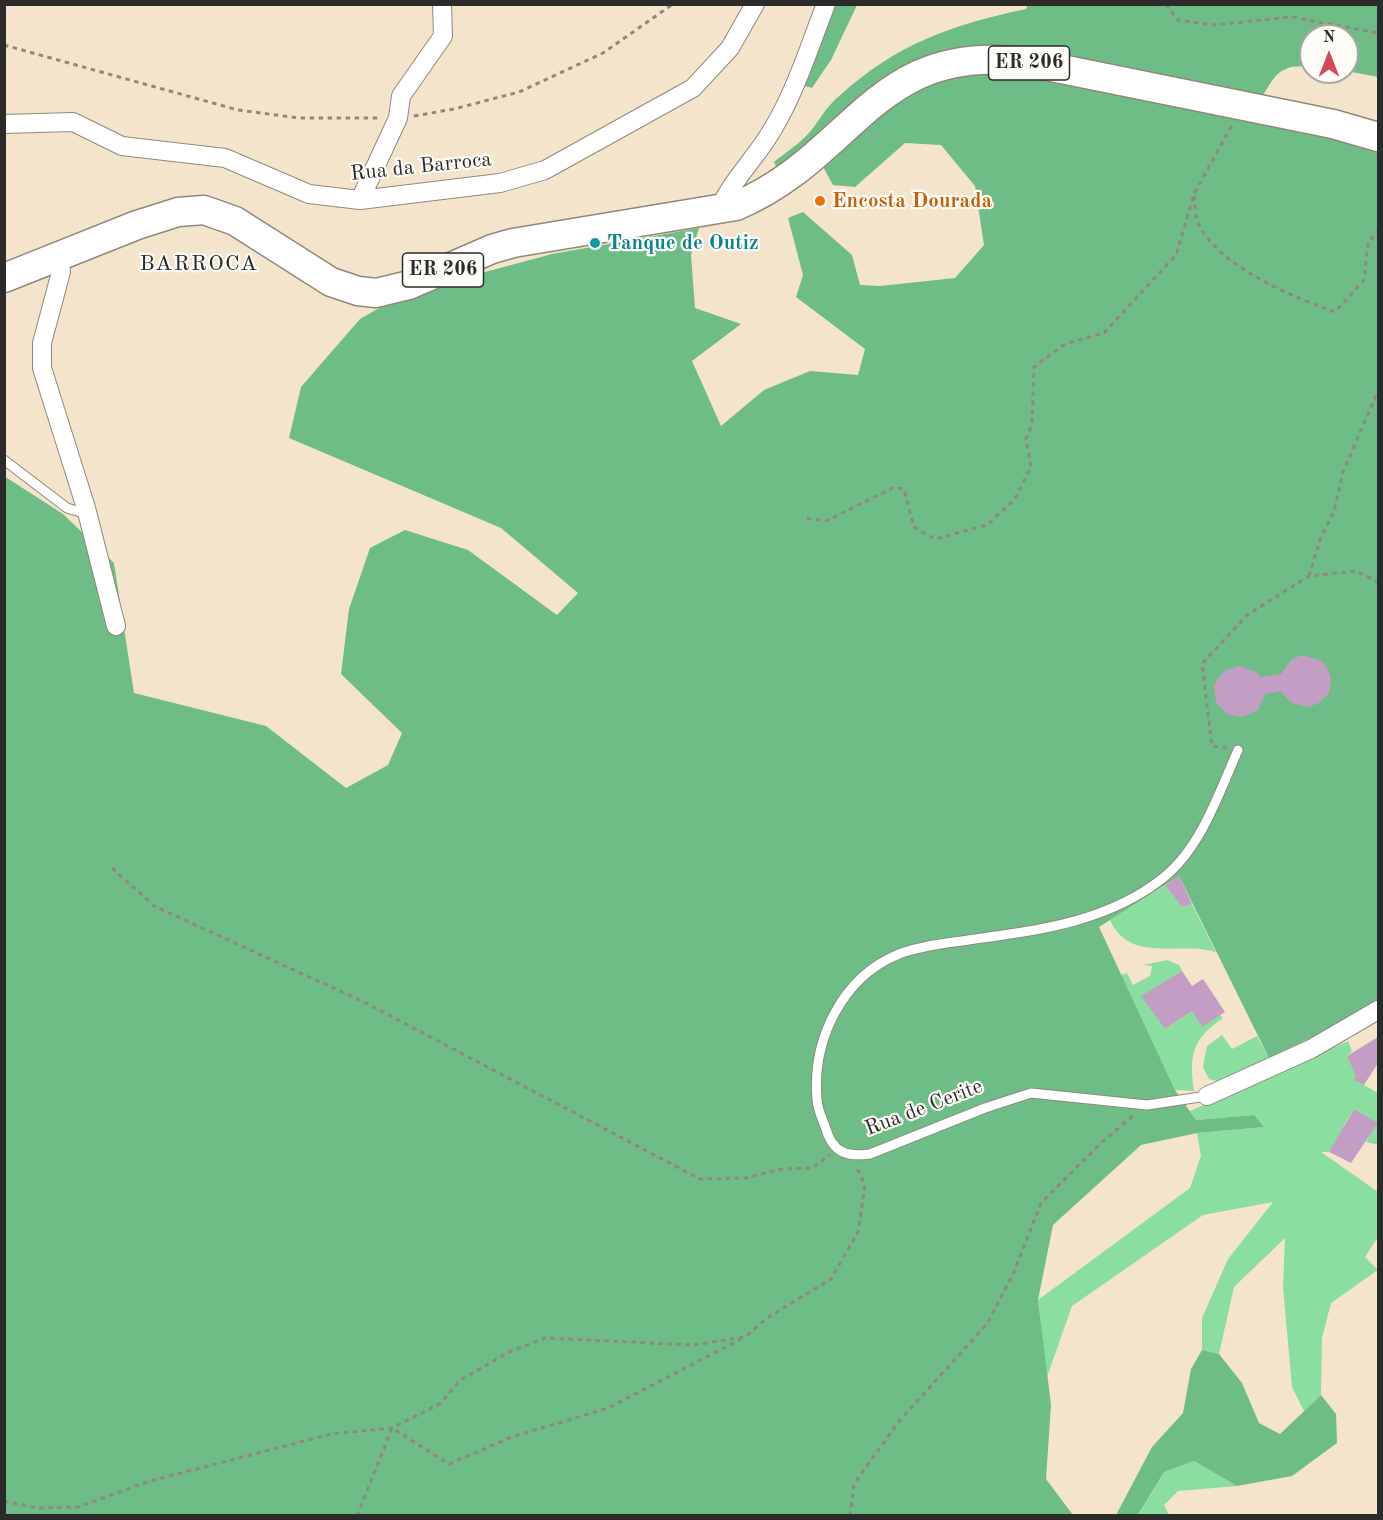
<!DOCTYPE html>
<style>
body{margin:0}
#map{position:relative;width:1383px;height:1520px;overflow:hidden;background:#f5e4cc;font-family:"Old Standard TT",serif}
canvas{display:block}
.frame{position:absolute;inset:0;border:6px solid #2b2b2b;pointer-events:none}
.north{position:absolute;left:1299px;top:24px;width:60px;height:60px;box-sizing:border-box;background:#fdfcf7;border:2px solid #a9a8a5;border-radius:50%;rotate:0deg;font-size:16px;font-weight:700;line-height:24px;text-align:center;color:#2b2b2b}
.north::after{content:'';display:block;margin:auto;width:21px;height:27px;background:#d1495b;clip-path:polygon(50% 0,100% 100%,50% 72%,0 100%)}
</style>
<div id="map">
<canvas width="1383" height="1520"></canvas>
<div class="frame"></div>
<div class="north">N</div>
</div>
<script>
const ctx = document.querySelector('canvas').getContext('2d');
ctx.lineJoin = 'round';
function paint(path, color) {
  ctx.fillStyle = color;
  ctx.fill(path, 'evenodd');
}
function trace(path, color, width, dash) {
  ctx.strokeStyle = color;
  ctx.lineWidth = width;
  ctx.lineCap = dash ? 'butt' : 'round';
  ctx.setLineDash(dash || []);
  ctx.stroke(path);
}
function drawText(font, color, halo, rows, align = 'center') {
  ctx.font = font + ' "Old Standard TT",serif';
  ctx.lineWidth = 4.5;
  ctx.setLineDash([]);
  ctx.textBaseline = 'middle';
  ctx.strokeStyle = halo;
  ctx.fillStyle = color;
  for (const [text, x, y, turn = 0] of rows) {
    ctx.save();
    ctx.translate(x, y);
    ctx.rotate((+turn || 0) * Math.PI / 180);
    ctx.textAlign = isNaN(turn) ? turn : align;
    if (halo) ctx.strokeText(text, 0, 0);
    ctx.fillText(text, 0, 0);
    ctx.restore();
  }
}
paint(new Path2D(`
 M1165,885L1182,907L1192,904L1216,952C1178,941 1130,964 1110,920Z
 M1167,960L1179,965L1182,971L1142,996L1165,1029L1192,1011L1202,1026L1220,1015L1223,1018C1192,1039 1189,1055 1194,1091L1175,1090L1121,975L1127,973L1133,985L1150,976L1152,966L1143,965Z
 M1222,1035L1232,1049L1257,1036L1269,1058L1217,1081L1209,1079L1203,1067L1207,1046Z
 M1348,1041L1352,1051L1347,1056L1361,1064L1357,1081L1378,1093V1145L1366,1142L1377,1123L1354,1109L1343,1127L1350,1132L1336,1141L1329,1152H1321L1378,1192V1237L1365,1257L1378,1270L1331,1303L1322,1338L1321,1395L1304,1411L1292,1387L1283,1287L1285,1238L1234,1287L1219,1354L1202,1350V1318L1228,1259L1273,1202L1203,1215L1072,1306L1047,1377L1038,1300L1190,1188L1201,1156L1197,1133L1263,1127L1254,1115L1196,1120L1190,1111Z
 M1194,1461L1237,1486L1178,1491L1164,1505L1169,1515L1138,1516L1164,1472Z`), '#8ade9f');
paint(new Path2D(`
 M833,5H857L831,60L812,88L801,85Z
 M1028,5H1378V77L1347,71V36H1311V67C1280,63 1275,75 1261,99L1001,48H959L915,63L779,173L774,162C785,153 799,144 809,133C819,121 826,107 838,97C896,44 951,25 1026,9Z
 M987,67L1352,136L1378,148V999L1348,1020L1269,1058L1179,876L1099,927L1175,1090L1196,1120L1254,1115L1264,1127L1197,1133L1141,1145L1053,1225L1038,1300L1051,1405L1046,1479L1073,1515H5L4,476L63,514L114,563L134,693L266,726L346,788L388,765L402,733L341,674L349,609L370,548L405,530L468,550L557,615L578,593L501,528L289,438L301,387L360,319L388,303L444,283L552,254L699,228L691,255L695,308L741,324L692,361L721,426L764,390L810,371L858,375L865,349L796,297L803,275L788,218L803,212L852,255L860,285L880,286L955,278L984,245L975,186L941,145L905,143L855,187L833,185L822,165L924,79Z
 M1202,1350L1219,1354L1242,1383L1259,1423L1280,1434L1321,1395L1336,1414L1337,1443L1292,1476L1237,1486L1194,1461L1164,1472L1138,1515H1116L1152,1447L1183,1413L1191,1369Z`), '#6fbd86');
paint(new Path2D(`
 M1302,655L1322,661L1328,669L1331,680L1329,693L1319,703L1308,707L1292,703L1280,691L1265,694L1258,710L1243,717L1227,714L1216,702L1214,685L1224,671L1240,666L1256,672L1261,677L1281,674L1292,659Z
 M1179,876L1192,904L1182,907L1165,885Z
 M1182,971L1192,986L1203,979L1225,1012L1202,1027L1192,1011L1165,1029L1141,996Z
 M1378,1037V1063L1364,1085L1354,1080L1356,1076L1347,1056Z
 M1354,1109L1378,1123L1351,1163L1329,1152Z`), '#c39dc4');
const service = new Path2D(`
 M4,460L67,508L87,514
 M1207,1096L1147,1105L1031,1093L985,1108L870,1154C847,1157 833,1153 826,1129C823,1120 817,1109 817,1099C812,1040 842,977 899,954C922,945 951,943 975,939C1041,930 1109,921 1163,878C1201,848 1219,793 1238,750`);
const minor = new Path2D(`
 M4,124L73,122L122,146L225,158L309,194L360,200L500,183L545,170L693,88L730,48L755,4
 M360,200L398,118L401,96L443,36L442,4
 M718,211C732,180 757,157 774,127C796,90 810,45 826,4
 M59,256L61,272L42,343V368L86,508L116,626
 M1207,1096L1311,1049L1378,1010`);
const primary = new Path2D(`
 M4,278L137,225L178,212L204,210L235,221L331,282L358,291L376,293L409,285L492,249L513,243L736,206C857,155 875,38 1032,63L1333,124L1378,137`);
trace(service, '#90887c', 11);
trace(minor, '#90887c', 20);
trace(primary, '#90887c', 31);
trace(new Path2D(`
 M1166,4L1178,20L1214,25L1291,17L1378,33
 M4,45L238,110L299,118H380
 M414,116L454,109L519,92L603,53L673,4
 M1194,196C1195,204 1195,216 1198,223C1219,267 1293,297 1335,312L1364,280L1368,243L1378,231
 M807,518L826,521L893,488L904,489L914,527L935,539L987,525L1015,499L1031,467L1026,439L1032,424L1034,367L1065,344L1104,333L1176,255L1194,194L1232,125
 M1309,576L1321,537L1334,511L1343,472L1378,391
 M1227,748L1212,746L1202,664L1247,615L1309,576L1356,571L1378,582
 M112,868L154,906L364,1002L700,1179L745,1178L782,1169L812,1168L830,1155
 M4,1501L37,1508L78,1507L150,1481L331,1434L392,1428L441,1403L460,1380L509,1352L545,1338L693,1345L745,1337L767,1318L831,1279L858,1232L865,1185L856,1166
 M357,1516L392,1428L449,1464L512,1437L608,1408L741,1339
 M850,1516L854,1484L900,1420L987,1324L1014,1272L1041,1203L1102,1142L1134,1115`), '#90887c', 3, [4.5, 4.5]);
trace(service, '#fff', 9);
trace(minor, '#fff', 18);
trace(primary, '#fff', 28);
for (const [x, y, r, color] of [
 [820,201,6,"#e8710a"],
 [595,243,6,"#0f9aa8"]
]) {
  const dot = new Path2D();
  dot.arc(x, y, r, 0, 2 * Math.PI);
  ctx.fillStyle = color;
  ctx.fill(dot);
  trace(dot, '#fdfcf7', 2);
}
for (const [x, y, w] of [
 [1029,63,81],
 [443,270,81]
]) {
  const box = new Path2D();
  box.roundRect(x - w / 2, y - 17, w, 34, 4.5);
  ctx.fillStyle = '#fdfcf7';
  ctx.fill(box);
  trace(box, '#2b2b2b', 1.5);
}
drawText('bold 20px', '#2b2b2b', null, [
 ["ER 206",1029,63],
 ["ER 206",443,270]
]);
drawText('21px', '#2b2b2b', '#fdfcf7', [
 ["Rua da Barroca",421,167,-6],
 ["Rua de Cerite",924,1108,-21]
]);
drawText('bold 21px', '#c56008', '#fdfcf7', [
 ["Encosta Dourada",832,201]
], 'left');
drawText('bold 21px', '#0d838f', '#fdfcf7', [
 ["Tanque de Outiz",607,243]
], 'left');
ctx.letterSpacing = '1.5px';
drawText('22px', '#2b2b2b', '#fdfcf7', [
 ["BARROCA",199,264]
]);
ctx.letterSpacing = '0px';
</script>
